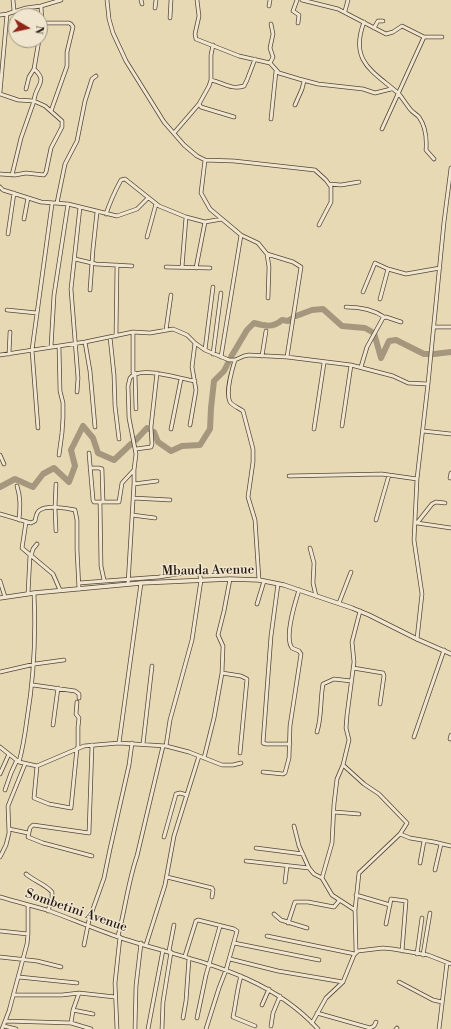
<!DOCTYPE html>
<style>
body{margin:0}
#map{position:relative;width:451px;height:1029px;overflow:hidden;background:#e8d9b5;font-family:"Libre Bodoni",serif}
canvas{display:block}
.north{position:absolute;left:8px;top:8px;width:40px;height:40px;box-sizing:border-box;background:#f0e6cf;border:1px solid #9e9382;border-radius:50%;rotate:99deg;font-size:11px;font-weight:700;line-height:16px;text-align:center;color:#23170f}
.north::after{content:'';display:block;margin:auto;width:14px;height:18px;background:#8f2418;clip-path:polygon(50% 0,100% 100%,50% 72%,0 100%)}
</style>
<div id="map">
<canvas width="451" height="1029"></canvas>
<div class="north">N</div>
</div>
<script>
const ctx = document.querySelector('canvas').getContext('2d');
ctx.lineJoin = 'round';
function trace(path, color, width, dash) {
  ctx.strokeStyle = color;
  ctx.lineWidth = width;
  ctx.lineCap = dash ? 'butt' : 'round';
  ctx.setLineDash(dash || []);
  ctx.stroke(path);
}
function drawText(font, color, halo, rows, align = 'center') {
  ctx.font = font + ' "Libre Bodoni",serif';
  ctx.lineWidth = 3;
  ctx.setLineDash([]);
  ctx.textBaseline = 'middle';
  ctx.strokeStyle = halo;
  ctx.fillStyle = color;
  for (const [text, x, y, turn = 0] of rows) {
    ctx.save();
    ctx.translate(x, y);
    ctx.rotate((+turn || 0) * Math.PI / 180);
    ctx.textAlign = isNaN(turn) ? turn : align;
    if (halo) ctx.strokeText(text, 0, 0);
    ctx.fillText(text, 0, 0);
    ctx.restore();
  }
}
trace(new Path2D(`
 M296,316L312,310L323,309L342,326L365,328L374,333L381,358L389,341L396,340L424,354H429
 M434,354L451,352
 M231,357L247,330L254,323C265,326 273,328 282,320L288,321L291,319
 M154,432L158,442L171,451L182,446L200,445L210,429L211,408L214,381L224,371L228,363
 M136,440L147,428L149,429
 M0,487L15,479L33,487L43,474L54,468L69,482L75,466L71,450L83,426L93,438L98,453L114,460L131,444`), '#a5977d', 6);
const minor = new Path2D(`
 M13,0L14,11
 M107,0L109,19L113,33L126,61L164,122L184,145L197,156L205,160L234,161L315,170L326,180L331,187V202L319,225
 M141,0L142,4
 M197,0L199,16L195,34L196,39L239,56L270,63L279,73L299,79L318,84L363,89L375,93L391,89
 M297,0L293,11L299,15L298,23
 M302,0L338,9L386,34L393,32L402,26L424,37H442
 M269,6L270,0
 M155,8L156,0
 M345,11L348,0
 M0,15L7,14L26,8L41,6L61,0
 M170,18L171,0
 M364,22C349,62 373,71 399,94C403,99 406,104 410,109C412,112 416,114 419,117C426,127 427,138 426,150L434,159
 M42,23H69L71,24L73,27L67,52V66L51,111
 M374,28L378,21H383
 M40,36L42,23L41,6
 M270,63L273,57L270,48L273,34L271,24
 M211,80C224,83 231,90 244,86L247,80L255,59
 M26,89L29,77L34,69L39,40
 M0,92L7,14
 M0,94L18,100L34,101L21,138L12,175
 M199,104L201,107L234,117
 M295,105L302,89L304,81
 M271,119L276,71
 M382,129L424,37
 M174,133L199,104L209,86L211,80V55L213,45
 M205,160L201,193L210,209L241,235L258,243L267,254L293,262L301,267L287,357
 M0,174L15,175L26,173L44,175L46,172L51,148L62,127V121L45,106L34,101C35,85 49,82 34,69
 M329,184L341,185L359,182
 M0,187L3,190L41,202L68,204
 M57,203L65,164L77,141L85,101L92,79L96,76
 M106,214C110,202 115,191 121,180L125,179L159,206L186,217L205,222
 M24,219L28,198
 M8,234L14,193
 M147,237L156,204
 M267,254L269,267L268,298
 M75,259L96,264L132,266
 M166,267L210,268
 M182,267L186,217
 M196,268L205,222L222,219
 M90,290L93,249L97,212
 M363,292L375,263L388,269L406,274L440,268
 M380,299L388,269
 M346,307C359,307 374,310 384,317
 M7,310L37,313
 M434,327H451
 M166,330L171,295
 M133,332V373
 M116,336L117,265
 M110,337L114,375L115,406L119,439
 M85,342L90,371L95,427
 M51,347L54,295L68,204L117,216L137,209L148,198
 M205,350L213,287
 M9,354L10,332
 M213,354L221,293
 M0,355L85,342L133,332L150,333L173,329L187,335L195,343L205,350L229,360H235L244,356L249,355L287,357L351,365L393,376L408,383L428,384
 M262,356L266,331
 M221,357L241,235
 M235,360C232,370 225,392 230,402C233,406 239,408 243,411L253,449V462L248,497L255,520L259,580
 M361,367L367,347L383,318L386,317L401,322
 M135,373L136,409
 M77,392L78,378L71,289L80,207
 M190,425L196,390L192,367L195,343
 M342,426L351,365
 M38,428L32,350L52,204
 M171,429L181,379
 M314,429L324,363
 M423,431L451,434
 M136,449L151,447L152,444L151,427L157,373
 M89,453L93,500L94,502H119L122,483L134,470
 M0,455L4,464
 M59,455L62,433L63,418V403L60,391L59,346
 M90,468H99L102,469L103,502
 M289,476L382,474L417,479
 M450,478L451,473
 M157,481L134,484V470L136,454L129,418L128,386L130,378C139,365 180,379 195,381
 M56,484L55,508L56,531
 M17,486C21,498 20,508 19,520
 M133,498L170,500
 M100,502L101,566L104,580
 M0,514L31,523L35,521C36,517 36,512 40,510C47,505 67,508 75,510L77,520V550L79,589
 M132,515L155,518
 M376,520L389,475
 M26,522L22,548L53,574L60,590
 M417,523L432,504L436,502L445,503
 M417,523L451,528
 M310,548L314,563L313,583L316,596
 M31,556L33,549L37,544
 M0,581L5,597
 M79,583L159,577L183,573L193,570L199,572L201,580L192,640L170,720L166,746
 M128,584L134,484
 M278,584L271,636L263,743L266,744H290
 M28,594L30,555
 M339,603L351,572
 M257,604L264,581
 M417,639L422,594L414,540L417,479L428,384L444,222L451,168
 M353,668L383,673L384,676L380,704
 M0,672L35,664L64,660
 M222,673L241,676L247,679L240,753
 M33,685L75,691L79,694V698
 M77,702L76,714L79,718L78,727V748
 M53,725L58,688
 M317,732C322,716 320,700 323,684L334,679L351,681
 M414,737L444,650
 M450,739L451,735
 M119,743L141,583
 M143,744L152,666
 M0,747L19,762L37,766L84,746L119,743L166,746L189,752L222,765H233L241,763
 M204,758L214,718L222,673L223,646L218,635L224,611L230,579
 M19,762C23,748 25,734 27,719C34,677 36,636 34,593
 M343,765L364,784L379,794L407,823L400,834L359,873L355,910L356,951
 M37,766L34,798L49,804L71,808L77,748
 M263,772L283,774L285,773L289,758L290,726L301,654L299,651L292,648C284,637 295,603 299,590
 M0,774L9,754
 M5,790L11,773L17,760
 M334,812L359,814
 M294,826L299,846L309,868L314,874L322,878
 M9,829L28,833
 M400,834L410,838L434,842L451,846
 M164,837L176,794L180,793L187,795
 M256,848L303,854
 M92,856L43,843L28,837L30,828L33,825L89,833L92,745
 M0,857L6,845L9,833L8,806L25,764
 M246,861L309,868
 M420,863L424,841
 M435,870L441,844
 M26,874C34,881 45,884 52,892V898L48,911
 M167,877L212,888L213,890L212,897
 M285,882L287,866
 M356,895L390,905
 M0,897C16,902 34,906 50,911C74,920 97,930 121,938C192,961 265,971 318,1029
 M355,910L332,895L322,878L332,843L334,804L337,779L343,765L349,740L346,728L347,715L354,662L352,642L360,611
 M274,914L281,920L307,928
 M288,923L295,902H308L334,907L339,901
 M386,924L391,899L406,901L402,951
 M0,931L28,934
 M118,936C125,910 128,882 137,856L163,746
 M267,936L355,954
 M234,943L319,960
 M84,945L89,920L104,878L110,849L129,765L132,743
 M146,945L165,885L174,836L199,756
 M169,951L174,925
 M417,954L422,918
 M423,955L430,913
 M185,956L196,921L198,920L234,929L237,931L226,970L219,988L206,1029
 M0,957L37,961L61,967
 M230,959L278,971L343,982
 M241,976C237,989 236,1003 233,1017L255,1026
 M19,977L77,983
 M399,982L433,1000L442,1002
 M14,995H62L79,993L115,997
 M262,1005L269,989
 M73,1010L93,1014
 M317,1013L370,1028L374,1026L376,1022
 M183,1018L186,1001L189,958
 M197,1018L206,975L220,926
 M6,1021L71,1023L91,1029
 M71,1023L73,1010L79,993
 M312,1023L326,998L343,982L354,955L358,951L383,948L393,949L428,955L451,964
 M4,1026L16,1029
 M271,1026L273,1013L280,996
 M2,1029L9,1011L27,944L28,934V905
 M117,1029L115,983L120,937
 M135,1029L136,986L141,943
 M148,1029L163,950
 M162,1029L163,1002L171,952
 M396,1029L397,1028
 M439,1029L447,963`);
const tertiary = new Path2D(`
 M0,598L34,593L141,583L230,579L259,580L284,585L352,608L369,615L417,639L451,654`);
trace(minor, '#544838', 4.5);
trace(tertiary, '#544838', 5);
trace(minor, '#f0e6cf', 3);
trace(tertiary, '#f0e6cf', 3.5);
drawText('13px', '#23170f', '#f0e6cf', [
 ["Mbauda Avenue",208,571,-1],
 ["Sombetini Avenue",76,911,19]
]);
</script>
